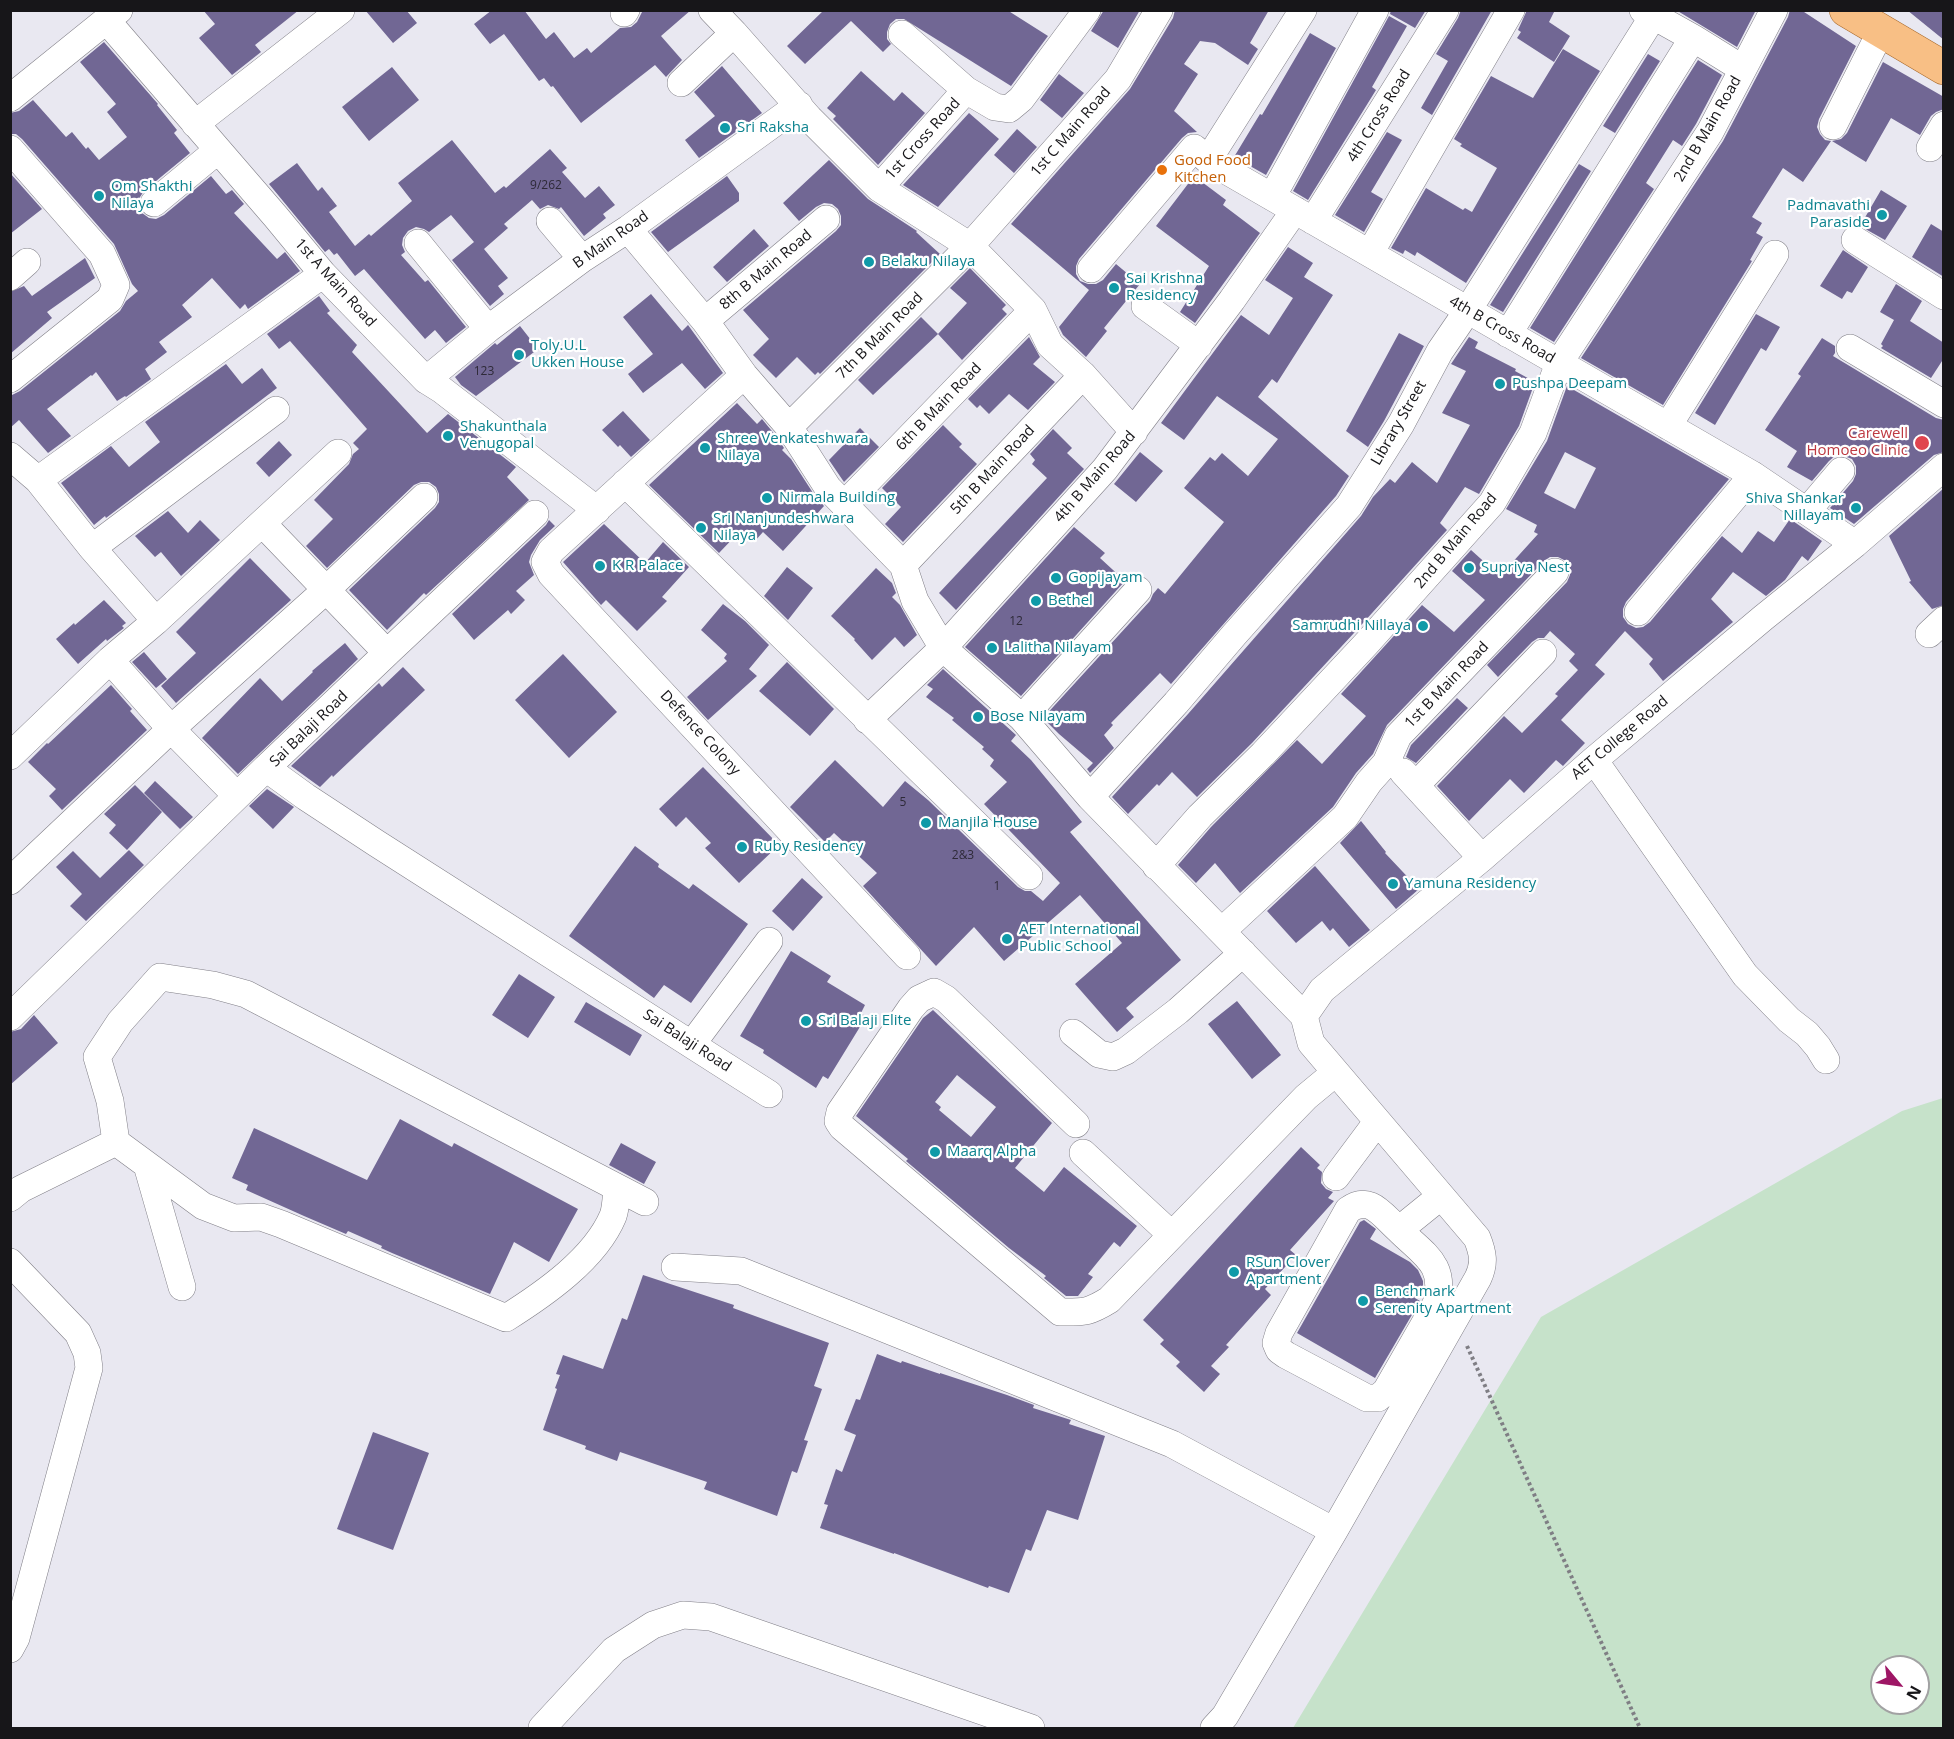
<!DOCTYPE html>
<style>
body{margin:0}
#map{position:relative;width:1954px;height:1739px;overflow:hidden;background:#e9e8f1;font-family:"Open Sans",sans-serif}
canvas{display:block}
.frame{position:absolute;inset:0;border:12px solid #171619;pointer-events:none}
.north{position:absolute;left:1870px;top:1655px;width:60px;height:60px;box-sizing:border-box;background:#fff;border:2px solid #a2a2a3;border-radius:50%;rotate:119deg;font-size:16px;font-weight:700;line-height:24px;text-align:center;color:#171619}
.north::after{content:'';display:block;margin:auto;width:21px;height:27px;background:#9e1665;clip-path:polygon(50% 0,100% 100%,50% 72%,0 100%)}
</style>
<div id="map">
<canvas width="1954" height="1739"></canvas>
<div class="frame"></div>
<div class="north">N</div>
</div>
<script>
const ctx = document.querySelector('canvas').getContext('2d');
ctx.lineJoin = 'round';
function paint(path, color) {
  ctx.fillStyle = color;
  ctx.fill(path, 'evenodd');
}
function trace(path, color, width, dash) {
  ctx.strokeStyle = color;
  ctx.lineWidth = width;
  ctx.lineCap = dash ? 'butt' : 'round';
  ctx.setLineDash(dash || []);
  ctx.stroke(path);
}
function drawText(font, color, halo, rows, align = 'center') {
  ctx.font = font + ' "Open Sans",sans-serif';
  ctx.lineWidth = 4.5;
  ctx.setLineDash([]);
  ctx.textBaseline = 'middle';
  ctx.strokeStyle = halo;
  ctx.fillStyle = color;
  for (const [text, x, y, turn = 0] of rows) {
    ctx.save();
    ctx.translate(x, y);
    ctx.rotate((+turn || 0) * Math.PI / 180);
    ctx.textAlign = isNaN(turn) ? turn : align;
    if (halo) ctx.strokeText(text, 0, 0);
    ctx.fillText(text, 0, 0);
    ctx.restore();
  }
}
paint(new Path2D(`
 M1943,1098V1728H1293L1541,1317L1902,1111ZM1882,1667H1918V1703H1882Z`), '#c6e2ca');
paint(new Path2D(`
 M203,10H299L255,45L261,52L232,75L199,38L215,24Z
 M365,10H406L417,23L393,43Z
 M492,10H524L546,39L554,32L574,58L587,48L591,53L620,28L631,27L637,22L643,10H691L661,36L682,60L666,77L655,65L581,123L553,86L551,87L544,78L539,81L504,34L490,44L474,24Z
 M824,10H1007L1048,36L1011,86L904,19H896L890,24L887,32V39L891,44L883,52L851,21L805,64L787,46Z
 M1104,10H1140L1118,48L1091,31Z
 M1175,10H1269L1250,43L1258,49L1248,65L1215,43L1200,41L1184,64L1198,74L1174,111L1197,132L1188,133L1182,138L1079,259L1076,266V274L1080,281L1088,284H1096L1103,280L1116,264L1140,284L1104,328L1107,331L1086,357L1063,335L1059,327L1089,290L1011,224L1130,89L1173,18Z
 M1391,10H1426L1415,28L1390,14Z
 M1461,10H1492L1432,115L1421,108L1448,61L1436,54L1458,18Z
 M1527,10H1555L1549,22L1570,36L1554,62L1517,38L1521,32L1518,30Z
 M1676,10H1756L1737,47Z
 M1790,10H1801L1856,46L1819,119L1817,127L1820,134L1825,140L1831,141L1803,182L1783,168L1752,217L1762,223L1756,233L1763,237L1750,260L1752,261L1663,405L1581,358L1723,141L1788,17Z
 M1907,10H1944V40Z
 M1389,16L1407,26L1372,87L1376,90L1308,200L1293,191Z
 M1310,33L1336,48L1266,175L1234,157L1260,114L1262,115Z
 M104,42L158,104L157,105L177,130L174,133L190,153L144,191L140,197L138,205L142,213L149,218L156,219L164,215L211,176L226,194L232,190L244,204L234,213L277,259L285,252L300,271L248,309L245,304L240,309L212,278L182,305L192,317L159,342L167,352L145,369L151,379L126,397L125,396L117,401L96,372L92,376L91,375L47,409L71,436L48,453L19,420L10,428V396L20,391L120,311L126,301L138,291L132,284L114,244L22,139L16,134H10V113L19,111L33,100L66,137L72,132L86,149L88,147L99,160L127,137L107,112L116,104L80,62Z
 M1563,49L1600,71L1466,283L1417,252L1415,256L1405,250L1403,254L1391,248L1426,188L1463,210L1465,208L1472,212L1497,168L1460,146L1462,144L1454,139L1491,76L1533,98Z
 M1648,54L1660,61L1615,133L1603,126Z
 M1698,60L1722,75L1696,124L1682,146L1673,140L1646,183L1654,189L1554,342L1530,328Z
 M1883,62L1944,97V109L1936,112L1931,116L1920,135L1891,118L1866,162L1832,141L1841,139L1847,133Z
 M722,66L762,113L699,158L685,140L715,116L694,92Z
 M392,67L419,100L369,141L342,107Z
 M861,71L894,101L902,92L925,113L878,165L833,119L836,116L827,108Z
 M1059,74L1084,93L1062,118L1040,100Z
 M969,113L999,139L938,207L903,185Z
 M1017,129L1037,147L1014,173L994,155Z
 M1387,132L1402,140L1371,192L1383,199L1364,232L1335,215Z
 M452,140L495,193L504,186L506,188L550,149L567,168L562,172L585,198L599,186L615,205L603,214L606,218L584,236L561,207L559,209L548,205L540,209L532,200L504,224L508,228L484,249L508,278L498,286L504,294L490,306L452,260L474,242L451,215L429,232L424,229L416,227L408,231L403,238L402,245L405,252L401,255L425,282L428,280L466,327L446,343L435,330L425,339L364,269L355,276L337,253L334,255L329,249L325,252L269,184L297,163L318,191L322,187L337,206L329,212L355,246L369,234L371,236L412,201L398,183Z
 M829,160L868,199L917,231L916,232L940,254L820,374L818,372L815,375L797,357L776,378L753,355L769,339L743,310L836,231L841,225V216L838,209L832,204L824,203L816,207L799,221L783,203Z
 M1579,164L1591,171L1503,312L1490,305Z
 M10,173L42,209L10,234Z
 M727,176L739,193V201L668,252L651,232Z
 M1194,176L1226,200L1223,205L1260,233L1195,323L1180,312L1209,266L1156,226Z
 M1881,190L1907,206L1885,240L1860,226Z
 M1931,224L1944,232V277L1912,257Z
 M754,229L769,246L727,282L713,267Z
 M1288,247L1313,263L1304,277L1333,295L1277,383L1272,379L1258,397L1349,476L1336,496L1171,684L1160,673L1111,723L1113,725L1104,735L1114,748L1090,773L1087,769L1093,763L1059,734L1043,718L1150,601L1153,594L1158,588L1165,594L1224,522L1184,488L1210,457L1215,461L1222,453L1248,476L1278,439L1217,396L1184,440L1161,423L1241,315L1269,335L1293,298L1265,280Z
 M1843,250L1868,267L1852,293L1847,291L1842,299L1820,286Z
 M85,258L95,278L47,312L52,318L10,354V292L24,286L32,296Z
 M970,268L1006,305L1002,309L1007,314L962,360L938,334L967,303L950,288Z
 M1896,284L1922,301L1910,321L1944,343V358L1931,378L1881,348L1883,346L1881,344L1894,320L1880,312Z
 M651,294L682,331L688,325L723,373L705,389L682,363L643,393L628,374L653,354L623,317Z
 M319,296L330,311L327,313L357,345L352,352L427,433L448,414L516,467L507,477L529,500L426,595L424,593L387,630L349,590L435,508L439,502V494L436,487L429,482H421L414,485L327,568L306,546L333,519L314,500L349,464L353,454L359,449L353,443L367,429L290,341L279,349L267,334Z
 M1756,314L1780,327L1766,351L1761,348L1715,425L1695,413Z
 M921,317L938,334L873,395L858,380Z
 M520,326L538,349L476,396L461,385L455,377L495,343L497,345Z
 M1399,333L1424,346L1384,421L1368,447L1346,431Z
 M1029,337L1040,357L1033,364L1055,382L1028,410L1009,394L989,414L980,405L977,408L968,399Z
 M1469,337L1478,342L1475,348L1516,369L1515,371L1535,382L1519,426L1479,494L1465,487L1440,523L1447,530L1354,633L1252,743L1197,797L1172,772L1159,786L1157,784L1128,814L1112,797L1188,714L1361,516L1373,497L1390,479L1395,483L1412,462L1437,483L1470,425L1442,413L1466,371L1451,364Z
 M1822,338L1835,346V353L1833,356L1936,418L1944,420V452L1934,455L1854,524L1830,508L1853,481L1856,474V466L1852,459L1844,456H1835L1829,461L1812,481L1787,467L1797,451L1765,430L1801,376L1798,374Z
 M226,364L242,384L262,368L277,388L106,518L105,516L94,525L61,483L111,446L129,467L160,442L145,422Z
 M1567,386L1729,479L1626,602L1623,609V617L1628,624L1636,628L1643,627L1650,622L1722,536L1742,553L1758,531L1774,542L1790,519L1822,541L1808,561L1802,556L1785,580L1766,596L1733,572L1711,599L1733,622L1663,681L1649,664L1653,659L1625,631L1595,665L1605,674L1561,720L1585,743L1563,766L1556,760L1524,793L1510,779L1469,821L1437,786L1504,716L1522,733L1558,696L1555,694L1578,670L1569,661L1575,654L1550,631L1544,638H1538L1532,642L1498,677L1487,665L1567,582L1570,575V568L1566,561L1558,557H1550L1544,561L1387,725L1373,754L1356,773L1333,807L1240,893L1215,863L1196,883L1178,865L1211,827L1297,740L1322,764L1366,716L1341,694L1422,605L1454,632L1485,600L1452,571L1471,550L1500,576L1538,534L1534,532L1537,525L1506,509L1547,441ZM1565,452L1596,468L1575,509L1544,493Z
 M737,403L757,424L762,419L776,436L784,448L782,450L791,459L815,496L824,506L783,551L763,532L754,542L741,530L719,553L649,485Z
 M623,411L650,440L631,457L620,445L618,447L602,430Z
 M943,425L962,444L959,447L977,464L903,542L885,524L901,507L882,488Z
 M860,428L879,447L844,482L829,460Z
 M1053,429L1072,448L1067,453L1084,469L956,610L939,593L1047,478L1032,464L1035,460L1030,454Z
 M279,441L292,455L269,477L256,463Z
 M1140,452L1163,471L1136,502L1114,484Z
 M1944,488V605L1932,609L1909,582L1911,581L1889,536Z
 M168,511L188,533L200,520L220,540L181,576L161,552L155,557L135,536Z
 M549,520L555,526L540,540L531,555L529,562L534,575L516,591L525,600L511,614L508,610L474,640L452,614L546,525Z
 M604,524L645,563L663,542L689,567L662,597L667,601L637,631L606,600L601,605L563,562Z
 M1074,527L1105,553L1100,558L1125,581L1021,696L965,647Z
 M250,558L291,600L176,703L161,686L196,653L176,632Z
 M787,567L813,588L788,620L764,596Z
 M876,568L892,583L896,593L892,597L900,605L917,635L904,647L895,637L872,660L854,640L855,639L831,616Z
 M104,600L126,623L122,626L124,628L107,641L106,639L78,664L56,639L74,623L75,625Z
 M723,604L745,621L769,645L749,669L757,676L708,720L687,697L727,661L724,658L727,654L701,630Z
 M345,643L358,659L238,774L202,738L260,678L282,701L313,672L312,671Z
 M144,652L167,679L156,688L132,662Z
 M563,654L617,712L569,758L515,700Z
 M787,662L834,709L810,736L759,691Z
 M403,667L425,690L333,777L332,775L320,787L291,766L379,683L382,687Z
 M943,669L1016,735L1011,741L1031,760L1082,822L1070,832L1181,960L1126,1008L1134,1017L1117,1032L1075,984L1122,943L1080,895L1004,961L974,927L936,966L863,886L877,873L834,833L825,842L790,807L835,760L883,807L905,781L928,800L1018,887L1025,891H1031L1043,901L1060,883L984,804L1007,782L990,766L994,760L982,749L984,747L952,720L954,718L926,697L933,689L927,685Z
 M111,685L132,709L130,711L147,730L62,810L49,796L56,789L28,762L47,743L48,744Z
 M1457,698L1468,708L1416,763L1406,757L1411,745Z
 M703,767L779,845L739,883L705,848L711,843L686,817L676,827L659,809Z
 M155,781L193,817L180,829L144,793Z
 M135,785L162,812L127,850L109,833L116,825L104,814Z
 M267,789L294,807L273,829L249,806Z
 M1361,821L1386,852L1385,853L1419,889L1396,909L1340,843Z
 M635,846L659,864L658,867L689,889L693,884L748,924L691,1003L664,985L654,998L569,936Z
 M129,850L144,865L86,921L70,906L82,894L56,867L73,851L100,878Z
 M1315,866L1370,930L1349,947L1333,928L1330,931L1322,921L1296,943L1267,911Z
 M802,878L823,897L793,931L772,911Z
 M791,951L831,976L827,982L865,1005L861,1013L866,1017L828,1079L823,1076L816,1088L763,1053L764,1050L740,1036Z
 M519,974L555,997L528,1038L492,1015Z
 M1237,1001L1281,1055L1252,1079L1208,1024Z
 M586,1002L642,1035L630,1056L574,1022Z
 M933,1010L1052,1123L1015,1168L1044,1192L1064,1167L1137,1226L1120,1247L1114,1242L1088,1274L1093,1277L1078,1296H1066L1061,1292L1044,1278L1046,1276L1009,1248L906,1161L908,1159L856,1116L923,1018ZM957,1075L996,1107L971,1137L939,1110L941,1107L935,1102Z
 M34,1015L58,1043L10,1085V1032L21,1029Z
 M400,1119L452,1147L454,1143L578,1209L549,1262L514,1242L490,1294L392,1253L381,1248L382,1246L348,1231L346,1234L304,1216L246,1190L248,1185L232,1178L254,1128L367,1180Z
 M621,1143L656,1162L644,1184L609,1165Z
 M1301,1147L1320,1165L1317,1168L1322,1172L1321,1183L1326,1189L1333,1192L1328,1198L1334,1201L1290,1250L1296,1255L1265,1289L1271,1295L1226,1345L1229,1347L1211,1366L1220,1374L1204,1392L1176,1366L1180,1362L1160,1344L1164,1340L1143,1320Z
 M1364,1220L1376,1229L1370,1239L1410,1262L1418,1270L1423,1281V1285L1415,1298L1420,1301L1375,1378L1297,1333L1360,1222Z
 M643,1275L734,1305L733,1308L829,1343L814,1386L822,1389L804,1440L808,1441L797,1473L792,1471L777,1516L704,1489L707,1482L620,1452L617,1461L585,1449L586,1446L543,1430L557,1389L555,1388L560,1375L556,1374L563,1355L603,1369L622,1318L627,1320Z
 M877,1354L901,1363L902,1361L940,1374V1373L1007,1395L1034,1405L1033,1408L1071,1420L1069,1424L1105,1436L1078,1520L1047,1510L1031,1551L1026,1549L1009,1593L989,1586L988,1588L894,1553V1554L820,1528L828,1505L824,1504L836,1469L842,1472L856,1435L844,1430L856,1399L860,1400Z
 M373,1432L429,1453L393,1550L337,1529Z`), '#716794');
const minor = new Path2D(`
 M712,10L734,33L809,118L879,188L970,246L1033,310L1050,345L1083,375L1134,432
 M1643,10L1693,38L1743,69
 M624,13L626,10
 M107,21L276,217L323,274L426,380L442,390L597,510
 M902,34L966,90
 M681,83L734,33
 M10,98L119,10
 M195,124L341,10
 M1833,126L1881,31
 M1930,148L1944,125
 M10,149L102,254L116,285L110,299L10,379
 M1208,160L1303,10
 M879,188L966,90L995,107L1009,109L1021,99L1087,10
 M1272,197L1375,10
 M154,203L218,150
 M550,221L582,259
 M1313,221L1445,10
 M628,229L705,321L744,375L789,427L828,488L903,565L915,601L943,648L1022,718L1090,797L1304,1016L1311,1043L1477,1238C1483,1253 1485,1263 1478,1278L1334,1531L1225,1716L1214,1728
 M1855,240L1944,296
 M418,243L488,329
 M1370,253L1511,10
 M1091,269L1194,148L1208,160L1753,475L1855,544
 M10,277L27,262
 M1145,306L1199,345
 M705,321L826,219
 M1508,334L1693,38
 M1850,348L1944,404
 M744,375L551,551L545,562L551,574L907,956
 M426,380L488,329L582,259L628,229L799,105
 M1668,426L1775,254
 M789,427L970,246L1118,79L1159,10
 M10,456L38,480L92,548L156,621L262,523L387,653L266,768L306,797L376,843L769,1094
 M38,480L323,274
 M625,483L1029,876
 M844,505L1033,310
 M1807,511L1841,471
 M262,523L338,453
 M92,548L276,410
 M903,565L1083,375
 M1638,612L1753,475
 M1929,634L1944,620
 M387,653L535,514
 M110,660L171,729L237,796
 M1022,718L1138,590
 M867,720L943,648L1105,469L1232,300L1295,210
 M10,756L110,660L156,621
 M1594,760L1745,975L1789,1020L1807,1034L1818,1047L1826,1060
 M1403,772L1482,858
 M1416,785L1543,653
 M1090,797L1176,703L1234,635L1349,506L1401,424L1440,351L1468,310L1657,10
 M1156,866L1200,816L1263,754L1366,644L1492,503L1533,433L1559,363L1710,132L1774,10
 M10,881L171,729L326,590L424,497
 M1222,931L1345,817L1369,782L1386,763L1398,736L1555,572
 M1304,1016L1322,990L1482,858L1594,760L1763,618L1855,544L1944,467
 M10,1017L266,768
 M1073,1033L1099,1054L1113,1057L1126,1051L1178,1011L1243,953
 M692,1044L769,941
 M1076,1124L946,999L934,992L919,999L911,1008L840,1112L838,1121L842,1127L1060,1312C1084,1312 1088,1313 1109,1300L1306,1097L1335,1073
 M116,1142L203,1206L234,1218L261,1217L281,1224L506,1318C544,1294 595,1259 613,1216C616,1208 616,1197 617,1188
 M1083,1153L1172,1235
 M147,1165L182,1287
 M1336,1177L1377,1122
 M10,1198L21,1189L116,1142L110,1101L97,1057L120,1022L160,977L213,985L246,994L645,1202
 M1399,1230C1382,1215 1370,1194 1348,1210L1279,1333L1276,1343L1279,1350L1286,1355L1367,1398H1378L1386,1391L1436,1304C1447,1264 1424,1255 1399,1230L1441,1196
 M10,1262L78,1333L87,1353L89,1368L16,1638L10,1649
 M675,1267L741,1271L1172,1444L1334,1531
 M542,1728L614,1650L653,1625L683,1615L711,1617L1031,1728`);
const major = new Path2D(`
 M1846,10L1944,68`);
trace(minor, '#807f87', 28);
trace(major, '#a7682a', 34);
trace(new Path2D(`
 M1467,1346L1640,1728`), '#7f7e84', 4, [3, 3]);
trace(minor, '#fff', 27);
trace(major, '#f8bf85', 33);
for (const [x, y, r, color] of [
 [725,128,6,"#0f9aa8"],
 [1162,170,6,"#e8710a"],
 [99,196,6,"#0f9aa8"],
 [1882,215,6,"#0f9aa8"],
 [869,262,6,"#0f9aa8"],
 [1114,288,6,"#0f9aa8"],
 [519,355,6,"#0f9aa8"],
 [1500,384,6,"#0f9aa8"],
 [448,436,6,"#0f9aa8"],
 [1922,443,8,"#e0444e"],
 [705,448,6,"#0f9aa8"],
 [767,498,6,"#0f9aa8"],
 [1856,508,6,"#0f9aa8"],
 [701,528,6,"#0f9aa8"],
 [600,566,6,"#0f9aa8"],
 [1469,568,6,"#0f9aa8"],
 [1056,578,6,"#0f9aa8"],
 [1036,601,6,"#0f9aa8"],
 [1423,626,6,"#0f9aa8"],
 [992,648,6,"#0f9aa8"],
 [978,717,6,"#0f9aa8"],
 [926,823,6,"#0f9aa8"],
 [742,847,6,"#0f9aa8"],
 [1393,884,6,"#0f9aa8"],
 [1007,939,6,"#0f9aa8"],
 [806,1021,6,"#0f9aa8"],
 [935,1152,6,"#0f9aa8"],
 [1234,1272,6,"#0f9aa8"],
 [1363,1301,6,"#0f9aa8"]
]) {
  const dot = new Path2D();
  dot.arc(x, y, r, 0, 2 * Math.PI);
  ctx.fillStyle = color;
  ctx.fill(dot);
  trace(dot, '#fff', 2);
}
drawText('12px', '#2e2a38', null, [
 ["9/262",546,186],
 ["123",484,372],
 ["12",1016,622],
 ["5",903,803],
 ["2&3",963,856],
 ["1",997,887]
]);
drawText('15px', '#171619', '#fff', [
 ["4th Cross Road",1379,116,-58],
 ["2nd B Main Road",1708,129,-60],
 ["1st C Main Road",1071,132,-49],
 ["1st Cross Road",923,139,-48],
 ["B Main Road",611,240,-35],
 ["8th B Main Road",766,270,-40],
 ["1st A Main Road",335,283,48],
 ["4th B Cross Road",1502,330,30],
 ["7th B Main Road",880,336,-45],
 ["6th B Main Road",939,407,-46],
 ["Library Street",1399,423,-60],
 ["5th B Main Road",993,470,-47],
 ["4th B Main Road",1095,477,-49],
 ["2nd B Main Road",1456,541,-50],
 ["1st B Main Road",1447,685,-46],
 ["Sai Balaji Road",309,729,-44],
 ["Defence Colony",700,733,47],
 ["AET College Road",1620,738,-40],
 ["Sai Balaji Road",687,1041,33]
]);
drawText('15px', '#0d838f', '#fff', [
 ["Sri Raksha",737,128],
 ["Om Shakthi",111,187],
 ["Nilaya",111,204],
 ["Padmavathi",1870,206,"right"],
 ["Paraside",1870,223,"right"],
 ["Belaku Nilaya",881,262],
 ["Sai Krishna",1126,279],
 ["Residency",1126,296],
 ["Toly.U.L",531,346],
 ["Ukken House",531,363],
 ["Pushpa Deepam",1512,384],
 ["Shakunthala",460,427],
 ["Venugopal",460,444],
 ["Shree Venkateshwara",717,439],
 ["Nilaya",717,456],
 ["Nirmala Building",779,498],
 ["Shiva Shankar",1844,499,"right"],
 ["Nillayam",1844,516,"right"],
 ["Sri Nanjundeshwara",713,519],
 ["Nilaya",713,536],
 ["K R Palace",612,566],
 ["Supriya Nest",1481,568],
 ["Gopijayam",1068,578],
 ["Bethel",1048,601],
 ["Samrudhi Nillaya",1411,626,"right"],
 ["Lalitha Nilayam",1004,648],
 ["Bose Nilayam",990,717],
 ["Manjila House",938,823],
 ["Ruby Residency",754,847],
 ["Yamuna Residency",1405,884],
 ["AET International",1019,930],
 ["Public School",1019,947],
 ["Sri Balaji Elite",818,1021],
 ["Maarq Alpha",947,1152],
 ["RSun Clover",1246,1263],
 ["Apartment",1246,1280],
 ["Benchmark",1375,1292],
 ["Serenity Apartment",1375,1309]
], 'left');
drawText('15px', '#c56008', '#fff', [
 ["Good Food",1174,161],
 ["Kitchen",1174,178]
], 'left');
drawText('15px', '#be3a42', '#fff', [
 ["Carewell",1908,434],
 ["Homoeo Clinic",1908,451]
], 'right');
</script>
